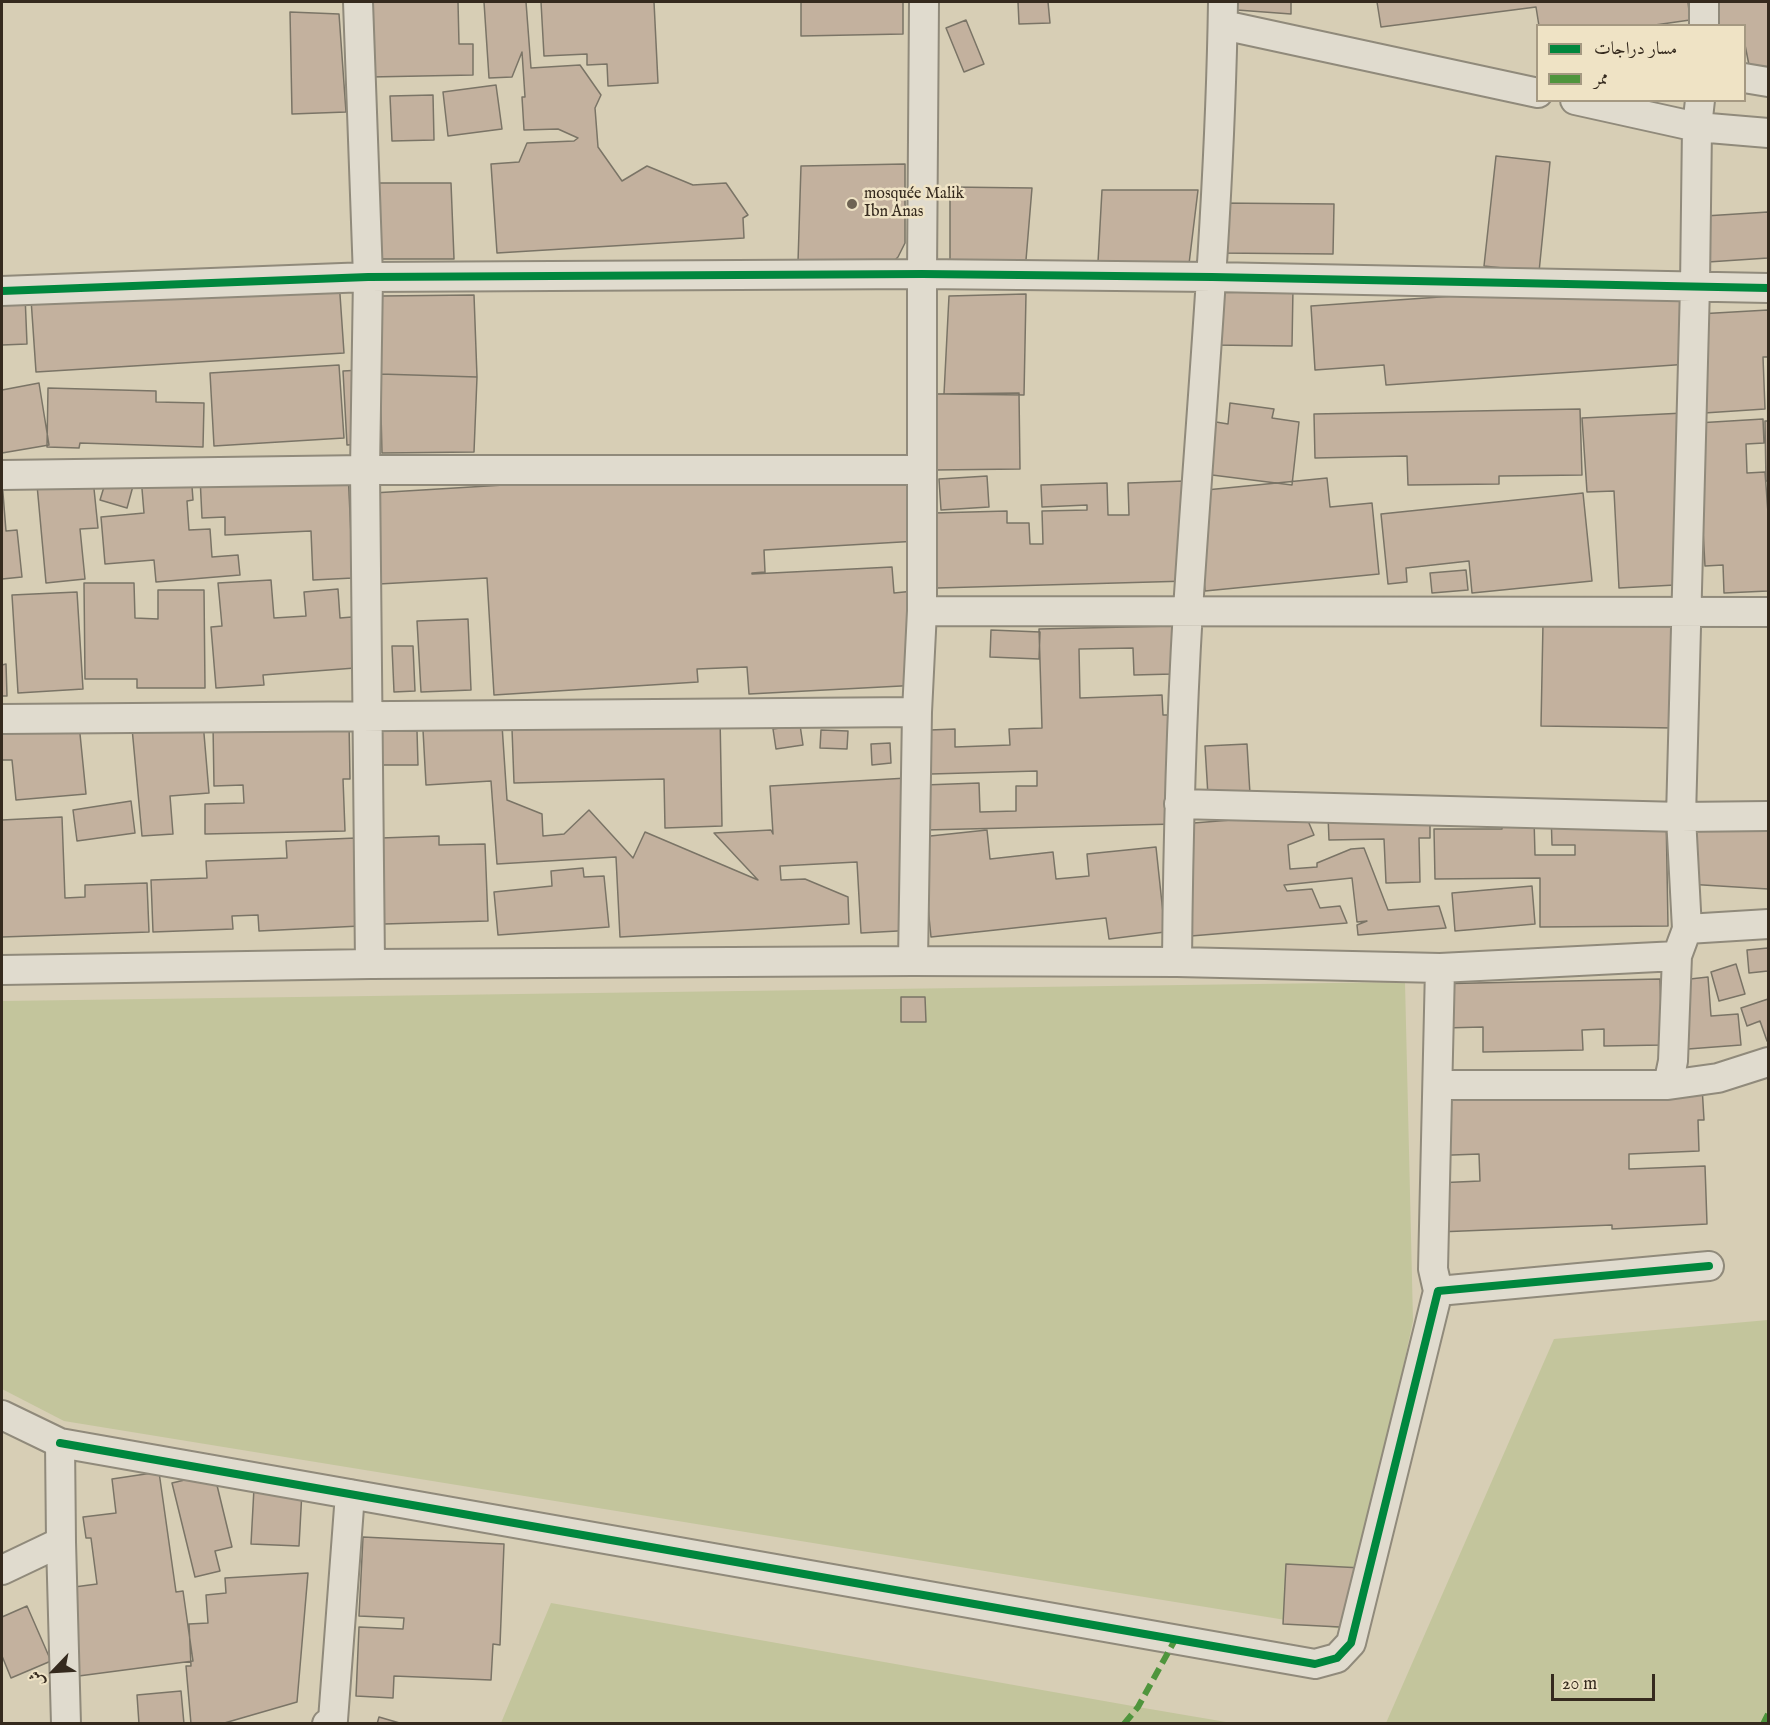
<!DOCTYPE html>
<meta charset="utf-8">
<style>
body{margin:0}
#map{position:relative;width:1770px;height:1725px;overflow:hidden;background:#d7ceb5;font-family:"IM FELL English",Amiri,serif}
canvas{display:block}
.frame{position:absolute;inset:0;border:3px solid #352a1e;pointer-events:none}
.legend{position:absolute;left:1536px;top:24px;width:210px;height:78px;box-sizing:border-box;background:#efe3c5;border:2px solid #a59982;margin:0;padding:8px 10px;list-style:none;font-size:18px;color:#352a1e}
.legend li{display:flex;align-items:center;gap:12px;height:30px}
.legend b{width:30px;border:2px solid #a59982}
.north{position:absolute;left:24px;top:1641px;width:60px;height:60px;-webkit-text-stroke:4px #efe3c5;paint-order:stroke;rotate:245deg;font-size:16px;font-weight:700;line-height:24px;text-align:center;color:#352a1e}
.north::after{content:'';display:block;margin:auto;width:21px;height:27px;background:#352a1e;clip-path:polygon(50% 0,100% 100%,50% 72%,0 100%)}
.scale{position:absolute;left:1551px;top:1674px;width:104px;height:27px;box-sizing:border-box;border:3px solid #352a1e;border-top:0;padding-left:8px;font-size:18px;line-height:21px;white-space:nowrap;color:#352a1e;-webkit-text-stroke:4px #efe3c5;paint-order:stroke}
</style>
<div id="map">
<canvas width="1770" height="1725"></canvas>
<div class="frame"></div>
<ul class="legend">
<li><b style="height:8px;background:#00873e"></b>مسار دراجات</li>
<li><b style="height:8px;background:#4f953d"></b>ممر</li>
</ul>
<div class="north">ش</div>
<div class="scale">20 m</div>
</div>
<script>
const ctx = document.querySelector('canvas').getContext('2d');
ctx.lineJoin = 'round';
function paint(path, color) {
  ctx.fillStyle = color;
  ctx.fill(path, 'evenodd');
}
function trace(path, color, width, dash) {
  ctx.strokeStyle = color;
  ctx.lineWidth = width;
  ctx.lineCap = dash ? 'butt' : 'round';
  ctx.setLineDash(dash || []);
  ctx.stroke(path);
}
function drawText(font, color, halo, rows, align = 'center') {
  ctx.font = font + ' "IM FELL English",serif';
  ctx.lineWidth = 5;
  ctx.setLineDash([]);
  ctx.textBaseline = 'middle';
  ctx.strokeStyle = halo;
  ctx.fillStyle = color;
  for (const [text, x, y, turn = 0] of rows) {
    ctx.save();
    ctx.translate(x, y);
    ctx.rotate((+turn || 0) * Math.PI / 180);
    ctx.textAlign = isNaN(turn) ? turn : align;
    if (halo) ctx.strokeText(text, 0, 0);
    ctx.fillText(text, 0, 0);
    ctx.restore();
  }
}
paint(new Path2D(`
 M1405,982L1413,1321L1347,1630L64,1421L2,1389V1001Z
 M1768,1320V1723H1386L1554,1339Z
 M551,1603L1138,1707L1232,1723H501Z`), '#c3c59c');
const building = new Path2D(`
 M357,2H458L459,44H473V75L370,77Z
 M484,2H526L531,68L580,65L601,95L595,108L598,147L622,181L647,166L693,185L726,183L748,215L743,218L744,238L497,253L491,164L519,162L527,143L574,141L578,138L558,129L524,130L522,97H525L522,52L512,77L489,78Z
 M541,2H654L658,83L608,86L607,64L587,65V54L544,56Z
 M801,2H903V34L801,36Z
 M1018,2H1048L1050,23L1019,24Z
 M1238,2H1291V14L1237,10Z
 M1377,2H1688L1690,20L1648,26H1539L1536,7L1381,27Z
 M1708,2H1768V77L1752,80L1744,40V26H1712Z
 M290,12L339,14L346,112L292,114Z
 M966,20L984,64L964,72L946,28Z
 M496,85L502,129L448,136L443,92Z
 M433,95L434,140L392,141L390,96Z
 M1496,156L1550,162L1539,272L1484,266Z
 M905,164V243L898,257L892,263L798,262L801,166Z
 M379,183H451L454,259H378Z
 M950,187L1032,188L1026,260L950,261Z
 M1102,190H1198L1189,264L1098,262Z
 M1217,203L1334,204L1333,254L1217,253Z
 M1768,212V258L1708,262L1705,216Z
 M339,280L344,353L36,372L31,299Z
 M1683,280L1689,364L1386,385L1384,365L1315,370L1311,306Z
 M1213,287L1293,288L1292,346L1212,345Z
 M1026,294L1024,395L944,394L949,296Z
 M25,295L27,344L2,345V296Z
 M474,295L477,377L380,374L381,296Z
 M1768,310V357H1763L1765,409L1704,413L1698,314Z
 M339,365L344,438L214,446L210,373Z
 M361,370L365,444L347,445L343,371Z
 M380,374L477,377L474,452L382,453Z
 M39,383L49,445L2,453V390Z
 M48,388L156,391V402L204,403L203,447L80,443L79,448L47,447Z
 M1019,393L1020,469L935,470L934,394Z
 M1230,403L1274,409L1272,418L1299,422L1292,485L1204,474L1210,421L1228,424Z
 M1580,409L1582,475L1499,476V484L1408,485L1407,456L1315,458L1314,414Z
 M1684,413L1694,584L1619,588L1614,491L1587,492L1582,418Z
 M1763,419L1764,443L1746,444L1747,473L1765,472L1768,513V591L1724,593L1723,565L1705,566L1697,423Z
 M1765,421H1768V481H1766Z
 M913,460L918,541L764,550L765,572L752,573V574L892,567L894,593L914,591L920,685L749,694L747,667L697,669L698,682L494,695L487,578L379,584L373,493Z
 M348,471L353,578L313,580L311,531L225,535V517L202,518L200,477Z
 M191,473L193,500L187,501L189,530L210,529L212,557L238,555L240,575L156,582L154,560L105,564L101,517L144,513L141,477Z
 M987,476L989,507L941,510L939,479Z
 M107,477L133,486L127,508L100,500Z
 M1327,478L1330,507L1372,503L1379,574L1205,591L1196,491Z
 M93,479L98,528L80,529L85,579L46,583L37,485Z
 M2,481L6,531L17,530L22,577L2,579Z
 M1185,481L1188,581L937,588L934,513L1007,511V523H1029L1030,544H1043L1042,511L1087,510V505L1042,507L1041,485L1107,483L1108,515H1129L1128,483Z
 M1583,493L1592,581L1472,593L1469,561L1406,568L1407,582L1388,584L1381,514Z
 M1466,570L1468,590L1432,593L1430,573Z
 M271,580L274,618L306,616L304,592L338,589L340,618L352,617L355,668L263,675L264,685L216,688L211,627L222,626L218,583Z
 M84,583H134L135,618L158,619V590H204L205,688H137V679H85Z
 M77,592L83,689L18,693L12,595Z
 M468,619L471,690L421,692L417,621Z
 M1543,623L1676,625L1674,728L1541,726Z
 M1172,626L1173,674L1134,675L1133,648L1079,649L1080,698L1162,695L1163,715H1172L1175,824L925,830L924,785L979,783L980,812L1016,811V786H1037V771L931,774L930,730L955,729V747L1010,745L1009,729L1042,728L1039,629Z
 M991,630L1040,632L1039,659L990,657Z
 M392,646H413L415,691L394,692Z
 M6,664L7,696H2V665Z
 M720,716L722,826L665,828L664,779L514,783L512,729Z
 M203,722L209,793L170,796L173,834L142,836L132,728Z
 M349,722L350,779H343L345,831L205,834V804L244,803L243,785L214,786L213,725Z
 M79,724L86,794L16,800L12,760H2V731Z
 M502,725L507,800L542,814L543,836L564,834L589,810L633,858L645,832L758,880L714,833L771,830L773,834L770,786L907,778L916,930L861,933L857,862L780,866L781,880L805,879L848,897L849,924L620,937L616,857L497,864L491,781L426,785L423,730Z
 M800,725L803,745L776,749L773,729Z
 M821,730L848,731L847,749L820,748Z
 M379,731H417L418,765H378Z
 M890,743L891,763L872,765L871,744Z
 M1247,744L1250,794L1208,796L1205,746Z
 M131,801L135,833L77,841L73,810Z
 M1666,811L1668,926L1540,927V878L1435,879L1434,829H1502V819H1534L1535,855H1575V845H1552L1551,812Z
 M1430,814V838H1419L1420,882L1386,883L1384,839L1329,840L1328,816Z
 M1768,815V889L1687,884L1690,818Z
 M1306,816L1314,835L1288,845L1290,869L1317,867V863L1351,849L1364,848L1388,910L1439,906L1446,928L1358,935L1357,925L1367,921L1357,922L1352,878L1284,885L1287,891L1312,889L1320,908L1340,906L1347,923L1191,936L1181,824L1269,817Z
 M62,817L65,898L85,897V885L147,883L149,932L2,937V820Z
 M987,830L990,859L1053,852L1056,879L1089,876L1087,854L1156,847L1165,932L1109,939L1106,918L931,937L921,837Z
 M439,836V845L485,844L488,921L384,924L381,838Z
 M356,838L360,926L259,931L258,915L232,916L233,929L153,932L151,880L207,878L206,861L287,858L286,841Z
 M583,868L584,877L604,876L609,927L498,935L494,892L552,886L551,871Z
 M1532,886L1535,924L1455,931L1452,893Z
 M1768,948V971L1749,973L1747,950Z
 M1736,964L1745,994L1719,1001L1711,972Z
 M1708,977L1711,1016L1738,1014L1741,1045L1688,1049L1681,980Z
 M1660,979L1662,1045L1604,1046V1029L1582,1030L1583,1050L1483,1052V1027L1444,1028L1430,984Z
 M901,997H925L926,1022H901Z
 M1768,999V1040L1767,1041L1760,1021L1747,1026L1741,1008Z
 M1702,1086L1704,1120H1698L1699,1151L1629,1154V1169L1705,1166L1707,1224L1612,1229V1225L1438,1232L1436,1183L1480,1181L1479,1154L1426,1156L1423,1098Z
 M159,1472L176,1592L183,1591L193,1661L71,1677L59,1589L97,1584L91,1538H86L83,1517L116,1513L112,1479Z
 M214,1473L232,1547L215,1551L220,1571L195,1577L172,1483Z
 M254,1488L302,1491L299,1546L251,1544Z
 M363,1537L504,1544L500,1645L493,1644L491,1680L394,1676L393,1698L356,1696L359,1627L403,1629L404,1618L359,1616Z
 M1286,1564L1362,1568L1359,1628L1283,1624Z
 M308,1573L297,1702L221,1724H191L186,1666H191L189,1624L208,1623L206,1595L226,1593L225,1578Z
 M27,1606L51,1661L11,1678L2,1656V1617Z
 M181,1691L184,1724H139L137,1695Z
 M379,1717L403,1724H377Z`);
paint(building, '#c3b19e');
trace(building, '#7a7466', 1.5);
const minor = new Path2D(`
 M358,2L368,277L365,470L370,964
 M1223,25L1538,93
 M1704,26V2
 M1744,78L1768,82
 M1575,100L1697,127L1768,133
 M2,291L368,277L922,274L1212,277L1768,288
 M2,475L365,470H922
 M922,611L1768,612
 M2,719L917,712
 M1179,804L1681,817L1768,816
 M1687,929L1768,924
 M913,961L917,712L922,611V274L924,2
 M1177,962C1178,845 1181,727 1188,610C1201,407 1220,205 1223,2
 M2,970L370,964L913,961L1177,962L1440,968L1677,956
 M1438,1085H1668L1673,1061L1677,956L1687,929L1681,817L1695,286L1697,127L1700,100
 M1668,1085L1718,1078L1768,1062
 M1438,1291L1433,1269L1440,968
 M2,1415L60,1443L61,1542L66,1724
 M60,1443L1315,1664L1337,1658L1351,1643L1438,1291L1709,1266
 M2,1570L61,1542
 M327,1724L333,1720L350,1494`);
trace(minor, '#908a7b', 32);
trace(minor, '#e0dbce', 28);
trace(new Path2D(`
 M1124,1724L1138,1707L1176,1638
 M1763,1724L1768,1714`), '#4f953d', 6, [12, 6]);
trace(new Path2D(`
 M2,291L368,277L922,274L1212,277L1768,288
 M60,1443L1315,1664L1337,1658L1351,1643L1438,1291L1709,1266`), '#00873e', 8);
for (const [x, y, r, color] of [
 [852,204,6,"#6e6353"]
]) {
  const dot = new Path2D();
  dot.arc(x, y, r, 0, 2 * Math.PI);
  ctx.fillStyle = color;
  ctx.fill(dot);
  trace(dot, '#efe3c5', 2);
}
drawText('16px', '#352a1e', '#efe3c5', [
 ["mosquée Malik",864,195],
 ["Ibn Anas",864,213]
], 'left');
</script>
